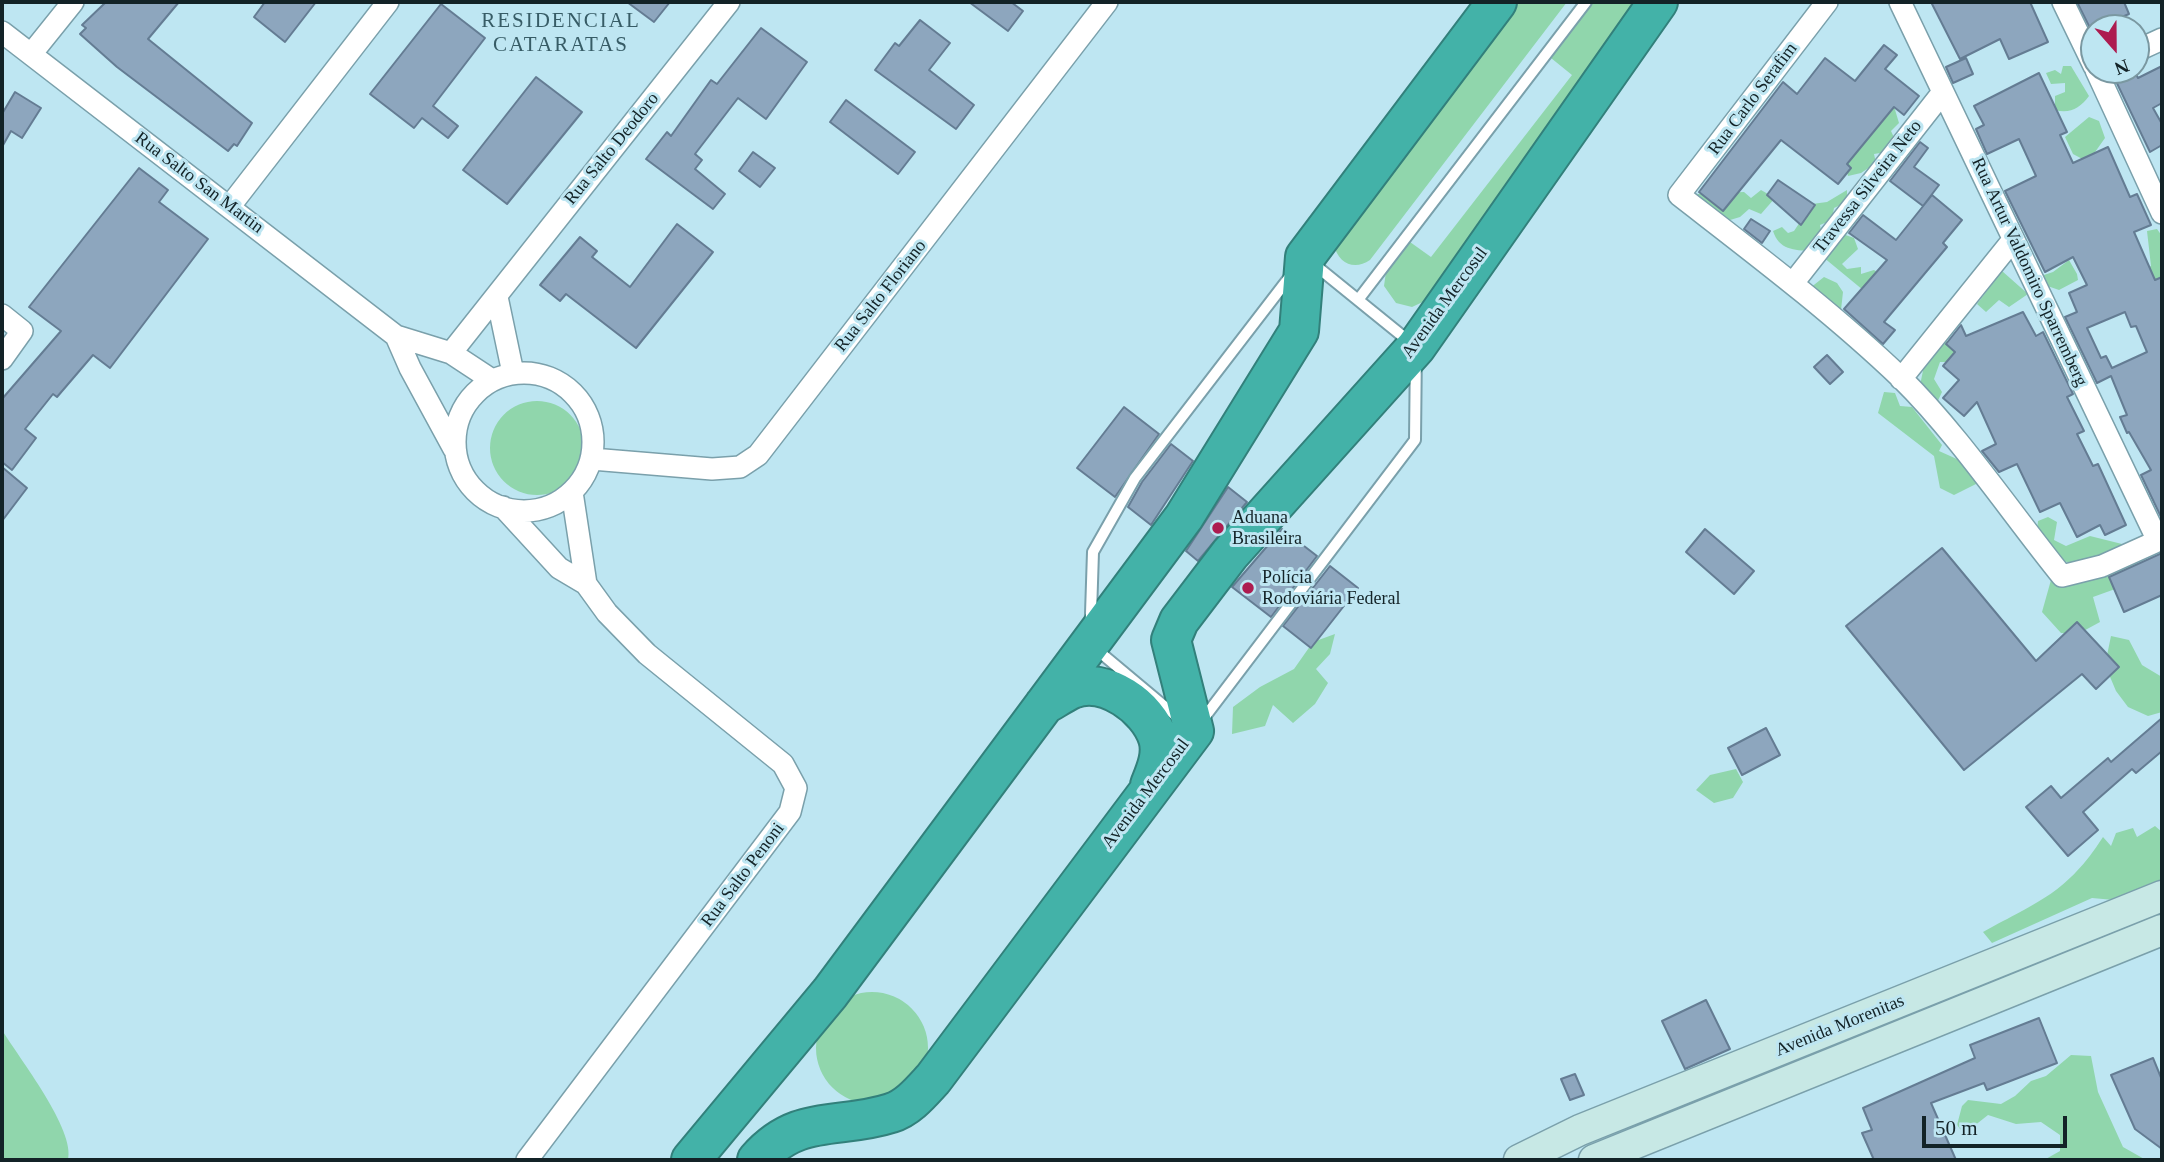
<!DOCTYPE html>
<meta charset="utf-8">
<style>
body{margin:0}
#map{position:relative;width:2164px;height:1162px;overflow:hidden;background:#bee6f2;font-family:"Times New Roman",serif}
canvas{display:block}
.frame{position:absolute;inset:0;border:4px solid #132327;pointer-events:none}
.north{position:absolute;left:2080px;top:14px;width:70px;height:70px;box-sizing:border-box;background:#bee6f2;border:2px solid #7a98a1;border-radius:50%;rotate:159deg;font-size:19px;font-weight:700;line-height:28px;text-align:center;color:#132327}
.north::after{content:'';display:block;margin:auto;width:24px;height:32px;background:#ad1c50;clip-path:polygon(50% 0,100% 100%,50% 72%,0 100%)}
.scale{position:absolute;left:1922px;top:1116px;width:145px;height:32px;box-sizing:border-box;border:4px solid #132327;border-top:0;padding-left:9px;font-size:21px;line-height:24px;white-space:nowrap;color:#132327;-webkit-text-stroke:5px #bee6f2;paint-order:stroke}
</style>
<div id="map">
<canvas width="2164" height="1162"></canvas>
<div class="frame"></div>
<div class="north">N</div>
<div class="scale">50 m</div>
</div>
<script>
const ctx = document.querySelector('canvas').getContext('2d');
ctx.lineJoin = 'round';
function paint(path, color) {
  ctx.fillStyle = color;
  ctx.fill(path, 'evenodd');
}
function trace(path, color, width, dash) {
  ctx.strokeStyle = color;
  ctx.lineWidth = width;
  ctx.lineCap = dash ? 'butt' : 'round';
  ctx.setLineDash(dash || []);
  ctx.stroke(path);
}
function drawText(font, color, halo, rows, align = 'center') {
  ctx.font = font + ' "Times New Roman",serif';
  ctx.lineWidth = 6;
  ctx.setLineDash([]);
  ctx.textBaseline = 'middle';
  ctx.strokeStyle = halo;
  ctx.fillStyle = color;
  for (const [text, x, y, turn = 0] of rows) {
    ctx.save();
    ctx.translate(x, y);
    ctx.rotate((+turn || 0) * Math.PI / 180);
    ctx.textAlign = isNaN(turn) ? turn : align;
    if (halo) ctx.strokeText(text, 0, 0);
    ctx.fillText(text, 0, 0);
    ctx.restore();
  }
}
paint(new Path2D(`
 M1515,2H1567L1370,260C1354,271 1338,263 1334,245Z
 M1592,2H1645L1427,300L1412,307L1396,303L1384,286L1386,272L1410,242L1431,257L1572,75L1551,58Z
 M2063,66H2071L2089,96C2080,108 2070,114 2055,110V96L2065,92V83L2051,84L2046,73L2055,70L2061,74Z
 M1893,103L1899,123L1891,131L1897,144L1886,152L1874,154L1876,163L1861,173L1848,176L1845,163Z
 M2089,117L2099,121L2105,138L2088,162L2073,154L2065,137Z
 M1761,190L1775,198L1761,214L1749,209L1740,217L1720,223L1698,201V194L1744,192L1751,198Z
 M1847,190V202L1834,208L1832,220L1820,225L1822,235L1811,251C1794,250 1779,250 1773,231L1782,227L1788,233L1794,231L1812,204L1827,202Z
 M2157,229L2162,236V291L2152,289L2139,271L2151,266L2147,231Z
 M1840,233L1854,238L1858,249L1842,264L1847,269L1861,267V274L1874,270L1882,275L1863,290L1823,257Z
 M2069,260L2077,274L2078,280L2059,290L2036,282L2039,270L2044,275L2053,272Z
 M2002,271L2028,294L2009,307L1999,300L1986,312L1977,304Z
 M1824,277L1837,283L1843,292L1841,310H1830L1810,288Z
 M1938,337L1958,346L1951,362H1940L1934,379L1942,392L1935,407L1919,390L1925,361Z
 M1884,392L1895,393L1900,406L1912,407L1942,445L1939,451L1968,464L1980,482L1954,495L1940,488L1934,456L1878,413Z
 M490 448a47 47 0 1 1 94 0a47 47 0 1 1-94 0Z
 M2048,517L2057,522L2054,540L2066,546L2090,536L2122,544L2106,561L2084,565L2056,560L2036,540L2038,521Z
 M2138,562L2143,579L2093,597L2100,622L2078,634L2061,633L2042,612L2051,580L2100,576Z
 M1335,634L1330,654L1316,669L1328,683L1315,704L1293,723L1273,705L1265,726L1232,734L1233,707L1260,687L1294,669L1313,642Z
 M2111,636L2129,640L2142,665L2162,677V712L2148,716L2128,707L2116,691L2105,665Z
 M1736,769L1743,782L1733,798L1714,803L1696,790L1710,775Z
 M2155,826L2162,832V882L2114,900L2092,898L1992,943L1983,932C2039,901 2067,893 2103,837L2111,846L2116,833L2133,828L2137,837Z
 M816 1048a56 56 0 1 1 112 0a56 56 0 1 1-112 0Z
 M2,1030C19,1058 76,1130 68,1160H2Z
 M2071,1055L2091,1056L2098,1092L2123,1147L2146,1160H2044L2060,1151V1135L2041,1122L2016,1124L1988,1115L1964,1134L1957,1125L1962,1106L1968,1100L2001,1104L2015,1096L2031,1081L2046,1076Z`), '#90d6ac');
const building = new Path2D(`
 M106,2H179L148,39L252,123L237,146L234,144L228,151L117,67L80,34L86,28L82,25Z
 M265,2H316L285,42L254,17Z
 M627,2H670L654,22Z
 M969,2H1011L1023,11L1008,31Z
 M1931,2H2030L2048,42L2009,59L2000,39L1960,59Z
 M2077,2H2124L2129,14L2091,30Z
 M441,4L485,38L433,106L458,126L448,138L422,118L414,128L370,94Z
 M920,20L950,43L929,70L974,105L956,129L875,70L895,43L899,46Z
 M761,28L807,62L766,119L738,98L695,154L702,160L695,169L725,194L713,209L646,159L667,132L671,136L711,80L717,84Z
 M1884,45L1897,55L1885,69L1919,96L1904,115L1894,107L1847,164L1851,168L1838,184L1781,140L1723,211L1699,192L1783,82L1797,94L1825,58L1855,81Z
 M1966,58L1973,74L1953,83L1946,67Z
 M2162,66V103L2153,108L2162,124V145L2150,152L2113,75L2124,70H2134L2138,78Z
 M2039,73L2067,132L2060,135L2073,163L2108,147L2130,197L2137,194L2151,225L2134,232L2155,280L2162,277V519L2141,475L2151,470L2129,432L2127,433L2120,417L2127,415L2111,376L2097,383L2065,317L2077,312L2069,293L2087,285L2073,257L2045,272L2005,191L2036,176L2019,139L1987,154L1976,129L1984,125L1974,106ZM2125,312L2131,327L2136,326L2147,352L2112,368L2106,356L2101,358L2087,328Z
 M536,77L582,112L507,204L463,170Z
 M15,92L41,108L22,138L11,131L2,147V114Z
 M846,100L915,152L898,174L830,122Z
 M1920,142L1928,148L1914,167L1939,185L1923,206L1890,181Z
 M753,152L775,168L760,187L739,171Z
 M139,168L168,190L159,202L208,239L110,368L93,355L57,397L53,394L25,429L36,438L12,470L2,462V399L61,331L29,307Z
 M1778,180L1815,205L1801,225L1767,195Z
 M1932,195L1962,220L1943,243L1947,247L1884,322L1895,330L1883,344L1844,309L1887,260L1849,233L1863,215L1896,240Z
 M1751,219L1770,231L1762,243L1744,229Z
 M677,224L713,252L636,348L566,294L560,301L540,285L580,237L597,251L592,257L630,287Z
 M2023,312L2036,336L2043,332L2073,394L2067,397L2084,431L2077,434L2093,466L2098,464L2126,525L2105,535L2100,525L2077,537L2060,503L2040,512L2017,464L1999,472L1982,451L1996,444L1977,402L1964,416L1943,398L1959,380L1943,366L1955,352L1946,344L1961,325L1966,336Z
 M1827,355L1843,372L1830,384L1814,367Z
 M1124,407L1159,434L1115,497L1077,468Z
 M1171,444L1193,461L1151,525L1128,507L1142,482Z
 M2,467L27,488L2,521Z
 M1228,487L1247,502L1198,561L1186,551Z
 M1282,529L1317,556L1271,617L1232,587Z
 M1705,529L1754,571L1734,594L1686,552Z
 M1942,548L2036,661L2077,622L2119,667L2096,689L2082,674L1964,770L1846,626Z
 M2162,553V595L2124,612L2109,577Z
 M1330,566L1358,588L1311,648L1283,626Z
 M2162,718V751L2136,773L2132,769L2083,812L2098,830L2068,856L2026,807L2051,786L2061,798L2108,758L2111,762Z
 M1766,728L1780,755L1742,775L1728,748Z
 M1706,1000L1730,1049L1685,1069L1662,1021Z
 M2039,1018L2057,1063L1987,1090L1984,1083L1931,1103L1956,1160H1874L1862,1133L1872,1130L1863,1108L1975,1058L1970,1045Z
 M2153,1058L2162,1080V1149L2135,1129L2111,1075Z
 M1575,1074L1584,1095L1570,1100L1561,1079Z`);
paint(building, '#8da6be');
trace(building, '#647c93', 2);
const lane = new Path2D(`
 M1305,257L1416,347L1415,440L1194,731L1090,644L1093,552L1135,478Z
 M1358,300L1586,2`);
const street = new Path2D(`
 M1827,2L1679,195C1755,254 1832,312 1901,378C1958,434 2011,513 2062,576L2102,566L2162,539
 M1900,2L2158,541
 M2063,2L2094,66
 M2,32L396,336L451,353L492,380
 M2136,51L2162,39
 M32,53L73,2
 M2096,70L2162,213
 M230,206L388,2
 M1793,283L1943,92
 M497,297L513,373
 M2,315L22,331L2,359
 M396,336L410,368L454,449
 M451,353L729,2
 M455 442a69 69 0 1 1 138 0a69 69 0 1 1-138 0Z
 M1901,379L2012,241
 M592,459L712,469L740,467L758,455L1107,2
 M572,492L586,584
 M503,507L559,568L586,584L607,613L647,654L783,764L796,788L790,812L527,1160`);
const secondary = new Path2D(`
 M1519,1160L1580,1130L2162,896
 M1594,1160L2162,930`);
const highway = new Path2D(`
 M1044,705C1053,700 1063,693 1072,689C1105,676 1148,707 1158,738C1163,754 1156,770 1150,785
 M691,1160L830,993L1184,517L1299,331L1305,257L1497,2
 M757,1160C798,1113 839,1130 891,1113C908,1108 921,1092 933,1079L1194,731L1171,640L1179,621L1230,554L1416,347L1658,2`);
trace(lane, '#7aa0ab', 14);
trace(street, '#7aa0ab', 24);
trace(secondary, '#7aa0ab', 33);
trace(highway, '#32807b', 42);
trace(lane, '#fff', 10);
trace(street, '#fff', 21);
trace(secondary, '#c7e8e5', 30);
trace(highway, '#43b2a8', 38);
for (const [x, y, r, color] of [
 [1218,528,7,"#ad1c50"],
 [1248,588,7,"#ad1c50"]
]) {
  const dot = new Path2D();
  dot.arc(x, y, r, 0, 2 * Math.PI);
  ctx.fillStyle = color;
  ctx.fill(dot);
  trace(dot, '#bee6f2', 2.5);
}
drawText('18px', '#132327', '#bee6f2', [
 ["Rua Carlo Serafim",1753,99,-53],
 ["Rua Salto Deodoro",612,149,-51],
 ["Rua Salto San Martin",199,183,37],
 ["Travessa Silveira Neto",1868,187,-52],
 ["Rua Artur Valdomiro Sparremberg",2029,272,65],
 ["Rua Salto Floriano",881,296,-52],
 ["Avenida Mercosul",1445,303,-54],
 ["Avenida Mercosul",1146,794,-53],
 ["Rua Salto Penoni",743,875,-53],
 ["Avenida Morenitas",1840,1026,-22]
]);
drawText('18px', '#132327', '#bee6f2', [
 ["Aduana",1232,518],
 ["Brasileira",1232,539],
 ["Polícia",1262,578],
 ["Rodoviária Federal",1262,599]
], 'left');
ctx.letterSpacing = '2px';
drawText('21px', '#375c66', '#bee6f2', [
 ["RESIDENCIAL",561,21],
 ["CATARATAS",561,45]
]);
ctx.letterSpacing = '0px';
</script>
